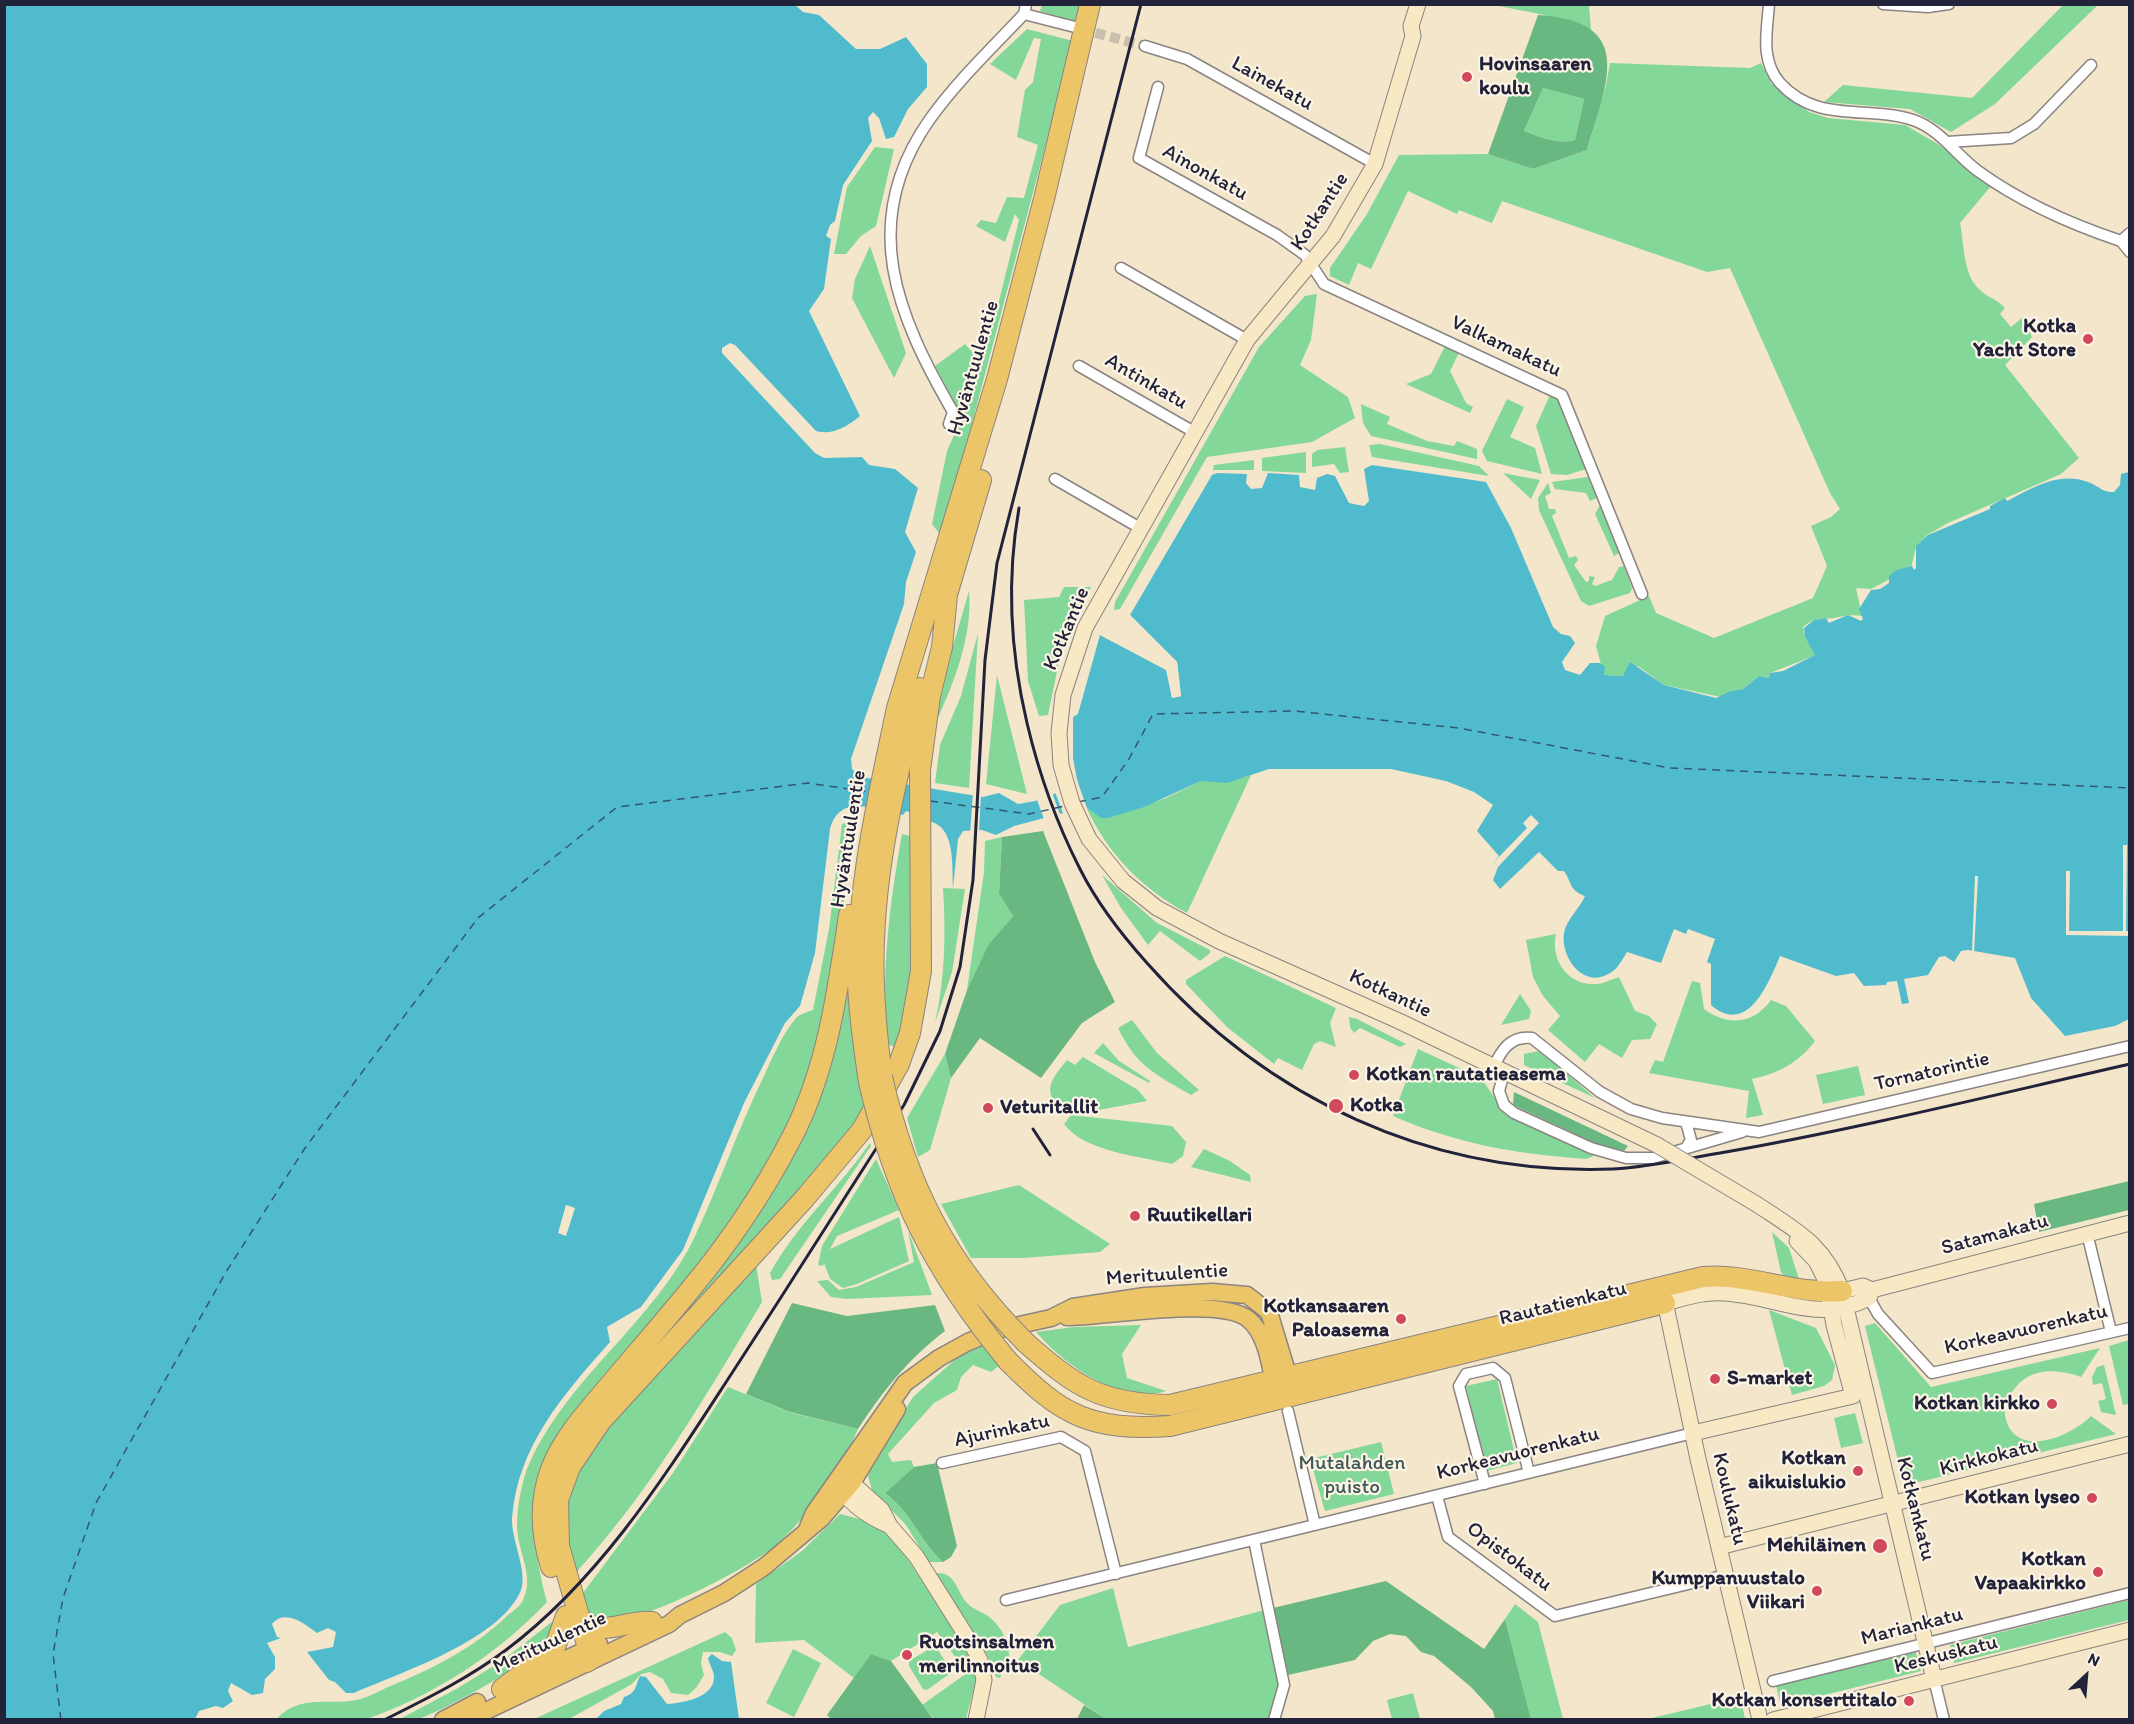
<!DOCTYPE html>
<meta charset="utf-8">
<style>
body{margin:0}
#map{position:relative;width:2134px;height:1724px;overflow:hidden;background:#f3e6ca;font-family:Itim,sans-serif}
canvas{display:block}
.frame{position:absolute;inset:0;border:6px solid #22223b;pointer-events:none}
.north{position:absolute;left:2056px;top:1646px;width:60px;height:60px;-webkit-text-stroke:4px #fcf5e5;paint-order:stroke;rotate:26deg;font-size:16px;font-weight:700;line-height:24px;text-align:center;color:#22223b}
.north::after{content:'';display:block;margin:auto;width:21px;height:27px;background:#22223b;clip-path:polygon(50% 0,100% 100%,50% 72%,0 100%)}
</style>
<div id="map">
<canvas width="2134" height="1724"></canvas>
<div class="frame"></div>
<div class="north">N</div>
</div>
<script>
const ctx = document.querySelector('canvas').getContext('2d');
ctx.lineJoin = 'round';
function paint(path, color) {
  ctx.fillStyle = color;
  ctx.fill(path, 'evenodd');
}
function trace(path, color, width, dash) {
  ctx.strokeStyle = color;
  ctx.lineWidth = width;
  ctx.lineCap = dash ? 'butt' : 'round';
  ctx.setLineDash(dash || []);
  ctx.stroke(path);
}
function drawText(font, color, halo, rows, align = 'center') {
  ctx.font = font + ' Itim,sans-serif';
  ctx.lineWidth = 4.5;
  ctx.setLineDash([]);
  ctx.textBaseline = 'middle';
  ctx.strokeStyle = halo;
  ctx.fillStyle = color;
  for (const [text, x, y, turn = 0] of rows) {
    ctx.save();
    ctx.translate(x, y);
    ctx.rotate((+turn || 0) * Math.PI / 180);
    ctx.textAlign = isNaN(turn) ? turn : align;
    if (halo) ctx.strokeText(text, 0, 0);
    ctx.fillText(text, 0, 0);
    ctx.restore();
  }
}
paint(new Path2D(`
 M1042,5H1081L1077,23L1040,11Z
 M1494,5H1589L1591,30C1560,16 1528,12 1494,5Z
 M2063,5H2098L1995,104L1951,132L1910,109L1824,102L1843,85L1972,98Z
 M1027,29L1073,41L942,537L932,524L947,451L962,417L935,366L965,344L978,358L998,305L1019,220L1015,214L1005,242L976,226L981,220L996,223L1007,197L1024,198L1038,145L1017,137L1025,90L1033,82L1041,39L1034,38L1016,80L990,64Z
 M1610,63L1750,68L1761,63L1771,83L1809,112L1828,118L1905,125L1938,144L1991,186L1960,223C1964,243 1963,273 1978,288C1986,297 1997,299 2005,308L2000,314L2011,327L2023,317L2032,337L2005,365L2079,458L2061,474L1948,523L1927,535L1916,547L1911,568L1871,589L1856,588L1862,616C1850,614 1845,616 1834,618C1819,620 1817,616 1803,627L1805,637L1816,655L1770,673L1769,678L1759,676L1743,689L1731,691L1721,697L1664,685L1638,666L1627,671L1624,676L1604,675L1596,646L1605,616L1649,596L1656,613L1714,638L1813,598L1827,566L1811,526L1831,517L1840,509L1830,493L1730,268L1707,272L1502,201L1492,223L1459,210L1457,214L1408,191L1371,269L1358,263L1349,285L1330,276V268L1367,214L1399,155L1488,154L1533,169L1587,150L1606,85Z
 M1543,88L1584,99L1575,140C1559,145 1539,137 1524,131Z
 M875,147L894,149L876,226L861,236L846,254H834L847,187Z
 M870,246L906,353L894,378L852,298L855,279Z
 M1317,294L1311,340L1300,365L1348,397L1355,418L1312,442L1207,457L1120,609L1114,610L1115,602L1259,347L1305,296Z
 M1445,346L1459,353L1450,371L1466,403L1473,407L1470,413L1406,384L1431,374Z
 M1550,395L1558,400L1586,469L1567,475L1551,474L1536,426Z
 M1507,399L1524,407L1510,437L1535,448L1542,474L1487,461L1482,451Z
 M1361,404L1390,417L1387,424L1427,441L1454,446L1457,441L1477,449V459L1371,436L1363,423Z
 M1380,444L1479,466L1489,476L1372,457L1369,445Z
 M1345,447L1349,472L1340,473L1334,464L1312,467V454L1317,450Z
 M1306,452V473L1262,471V458Z
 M1254,460V470H1213L1214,465Z
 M1503,473L1540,480L1531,499Z
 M1588,477L1597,498L1590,501L1586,493L1555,489L1552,482Z
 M1548,483L1551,493L1545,496L1549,509H1555L1556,513L1552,516L1569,558L1576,556L1578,560L1574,565L1586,582L1589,581V576L1595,577L1592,584L1595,586L1612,580L1619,567L1624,566L1632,588L1630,593L1589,606L1581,601L1539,510L1538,498Z
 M1600,505L1619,553L1614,556L1595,514Z
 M1064,587H1091L1061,652L1048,715L1039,716L1028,681L1024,600L1059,597Z
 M969,591C973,640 951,690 931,733L941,687Z
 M978,633L969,788L935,783L940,745L961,696Z
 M997,675L1027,794L986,784Z
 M1251,775L1187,913C1141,888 1108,854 1086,807L1097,812L1129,811L1166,798L1201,781H1231Z
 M854,820L838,948L826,1016L796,1113L761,1183L537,1487C532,1530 536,1561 547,1602C497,1655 433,1696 364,1720H276C300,1692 331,1707 361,1699C370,1696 379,1691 388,1687C432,1669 473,1649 508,1615C512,1612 519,1607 522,1602C536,1577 517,1551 517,1526C517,1508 521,1486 527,1469C565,1378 655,1323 696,1234C720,1183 738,1129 763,1078C772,1059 782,1034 796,1018C800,1014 808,1012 813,1010L829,929L842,824Z
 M902,834L910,836L911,973L897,1048L888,1044C880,975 890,902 902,834Z
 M1002,837L999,894L1013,916L988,945L967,990L984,872L985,841Z
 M1102,875L1157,923L1210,950V953L1200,961L1160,931L1148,945L1121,908Z
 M943,888L965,889L952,972L935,1023C945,978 946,934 943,888Z
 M1556,934C1550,960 1568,986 1596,984C1603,984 1612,979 1619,977L1635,1011L1649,1016L1657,1024L1650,1039L1632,1040L1622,1058L1599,1044L1585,1062L1548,1030L1560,1016L1543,996L1533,977L1526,940Z
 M1225,956L1336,1008L1330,1023L1336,1047L1320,1041L1314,1044L1302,1070L1278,1058L1274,1064L1227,1027L1186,984V980Z
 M849,968L867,1114L837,1152L596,1419L752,1224Z
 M1692,981L1700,983L1704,1009C1727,1026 1753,1025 1771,1000L1786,1006L1815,1041C1798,1063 1779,1073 1752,1079L1763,1115L1746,1118L1749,1091L1649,1073L1655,1060L1663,1062Z
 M1520,994L1531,1011L1529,1019L1501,1025Z
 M1349,1017L1357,1019L1406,1044L1400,1047L1360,1028L1354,1033L1350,1027Z
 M1132,1020L1157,1053L1199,1090L1191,1095C1155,1074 1137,1067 1118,1028Z
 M1103,1043L1119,1061L1150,1081L1149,1083L1094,1053Z
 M1418,1049L1481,1078L1499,1104L1512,1115L1594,1156L1586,1159C1516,1154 1457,1144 1393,1116Z
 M1539,1051L1547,1057L1595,1098L1524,1065V1054Z
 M945,1054L951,1078L930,1150L918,1157L907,1118Z
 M1083,1057L1138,1090L1147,1101L1088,1112L1059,1106C1040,1090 1056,1074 1067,1060L1075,1065Z
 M1858,1066L1865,1095L1823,1104L1816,1075Z
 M1071,1115L1172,1126L1186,1142L1183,1156L1172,1164C1139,1156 1085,1152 1064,1124Z
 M870,1143L871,1146L780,1279L772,1280L770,1273C797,1224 839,1188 870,1143Z
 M1204,1149L1230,1161L1250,1175L1251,1182L1191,1167Z
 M876,1159L899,1210L837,1236L830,1249L899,1217L909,1261L857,1284L843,1288L830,1279L824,1263L823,1266L818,1265L822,1246Z
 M1019,1185L1110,1244L1100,1252L1023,1258H971L941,1204Z
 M908,1230L932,1295L846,1299L831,1297L817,1281L828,1280L839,1290L856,1287L914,1262Z
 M1772,1232L1789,1248L1799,1279L1786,1278L1781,1272Z
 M756,1265L762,1302C705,1398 649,1493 573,1576C557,1517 566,1486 600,1437Z
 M1769,1310L1816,1328L1835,1365L1832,1380L1824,1386L1792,1395Z
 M1875,1323L1931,1387L2100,1348L2081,1377C2055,1368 2027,1367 2011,1394C2007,1400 2004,1407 2005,1415C2013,1461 2071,1437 2091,1416L2116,1434L1907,1485L1903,1481L1865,1326Z
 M1141,1325L1122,1354L1127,1378L1166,1391C1122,1406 1064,1365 1036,1332L1074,1327Z
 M2129,1340V1404L2123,1405L2109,1346Z
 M982,1346L1000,1365L991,1372L973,1365L961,1377L957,1390L934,1403L888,1454L892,1462L911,1460L914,1467L885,1493C913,1514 920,1542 943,1562H929L906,1525L872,1490L868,1476L874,1461L913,1397L959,1356Z
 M2104,1365L2116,1415L2101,1412L2098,1401L2106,1399L2102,1383L2093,1385L2092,1377L2097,1367Z
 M1497,1379L1517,1463L1486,1471L1466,1386Z
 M728,1387L792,1413L858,1429C840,1472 812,1512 777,1544C754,1566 630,1630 600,1621C589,1617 585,1606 580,1597L673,1473Z
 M1855,1413L1863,1443L1841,1448L1834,1418Z
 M1381,1442L1394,1494L1325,1511L1310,1459Z
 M840,1514L875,1523L899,1546L975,1663L976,1680L966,1719H934L922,1705L967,1673L937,1632L891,1661L871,1654L854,1678L804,1640L755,1643L756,1584L802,1551Z
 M936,1573C957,1572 956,1592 968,1604C973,1609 982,1612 988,1616C1000,1625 1010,1642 1009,1657L1000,1678L996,1677L988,1656Z
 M1113,1588L1128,1647L1268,1609L1284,1685L1276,1719H1106L1018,1660L1060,1605Z
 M2129,1600V1620L1954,1663L1950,1645Z
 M1515,1604L1538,1622L1563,1719H1531L1505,1619Z
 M553,1621C553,1626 554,1631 553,1635C544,1656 445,1710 421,1718C414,1721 406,1719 398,1720L458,1688L503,1660Z
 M725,1632L732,1638L736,1650L732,1656L720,1652H703L701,1663L704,1675L696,1688L688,1695L671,1693L663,1679L650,1672L641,1674L632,1684L569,1719H534Z
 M933,1647H936L952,1672L927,1690L923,1689L909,1666V1661Z
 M793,1649L821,1663L794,1717L766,1703Z
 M1915,1650L1921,1671L1781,1706L1776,1685Z
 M1413,1693L1420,1719H1392L1387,1700Z
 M1740,1697L1745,1718L1738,1719H1648Z`), '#83d799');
paint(new Path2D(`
 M1538,15C1638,21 1606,84 1587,150L1533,169L1488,154ZM1543,88L1584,99L1575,140C1559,145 1539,137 1524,131Z
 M1043,831L1095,962L1115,1002L1082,1023L1041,1078L980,1038L951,1078L945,1054L967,990L988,945L1013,916L999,894L1002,837Z
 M1514,1092L1628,1146L1624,1151L1597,1144L1513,1105Z
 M2129,1181V1210L2039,1232L2034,1204Z
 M792,1303L847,1316L935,1305L945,1331C908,1359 883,1391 858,1429L790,1412L746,1394Z
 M937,1463L957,1546L951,1557L943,1562C920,1542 913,1514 885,1493L914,1467Z
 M1386,1581L1484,1649L1505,1619L1531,1719H1495L1493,1711L1471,1687L1434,1656L1421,1652L1406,1636L1390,1634L1373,1641L1355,1660L1288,1675L1273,1608Z
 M871,1654L891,1661L933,1719H831L827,1715Z
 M1084,1705L1106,1719H1077Z`), '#6ab881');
paint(new Path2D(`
 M794,4L803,12L819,15L856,49H880L906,37L927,64V87L908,109L894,137L886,139L879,118L873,112L868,118L872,141L843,185L835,221L830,225L826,236L831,239L824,289L809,311L860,416C848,426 832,436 816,431L735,345L730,343L722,348V353L815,453L824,458L862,457L869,465L895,469L918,488L905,532L916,552L906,582L904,604L851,759L852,769L861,777L983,797L999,793L1018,804L1035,801L1078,785L1073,758V717L1078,714L1100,635L1167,670L1172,698L1181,696L1177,662L1130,615L1212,475L1217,473L1247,474L1246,483L1251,489L1262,488L1268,473L1299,475L1300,487L1315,490L1317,478L1327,474L1335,476L1349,503L1364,506L1369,501L1364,469L1372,465L1486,482L1511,528L1553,627L1561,634L1570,636L1575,643L1562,662L1565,670L1580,675L1590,663H1600L1605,667L1604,675L1623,676L1630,662L1664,685L1716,698L1731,691L1743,689L1759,676L1769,678L1770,673L1783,671L1815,655L1805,637L1804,628L1814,620L1826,618L1829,623L1848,615L1861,621L1863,619L1859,609L1871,590L1880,589L1889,583V576L1897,570L1912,566L1914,570L1916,568V546L1928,535L1990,509V506L2005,498L2007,501C2032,488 2059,471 2088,482C2099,486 2103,493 2114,492L2120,485L2121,474L2129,472V468V1019L2115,1026L2065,1036L2031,998L2015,958L1968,950L1961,951L1954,962L1945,956L1939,957L1928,975L1904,979L1909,1003L1902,1004L1897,981L1887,982L1886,985L1864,986L1854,973L1836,976L1780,956C1769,982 1748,1037 1711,1005V964L1707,962L1715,939L1688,929L1686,934L1674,929L1661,963L1627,952C1623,958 1619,967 1613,971C1586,992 1560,959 1564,933C1566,920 1580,908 1585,896C1569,891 1571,880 1564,871H1558L1539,852L1500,889L1493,880L1498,867L1494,862L1499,856L1477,831L1493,805L1474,792L1446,781L1391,769H1269L1227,783L1201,781L1144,807L1108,818H1101L1086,807L1014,826L996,835L982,830L963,831L958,839L953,888C952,870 955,836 938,825C931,820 919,819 911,818L912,813L906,811L903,815C875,810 840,792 830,829L815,953L800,1006L785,1023L744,1103L683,1250L641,1307L607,1327L610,1342C564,1394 518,1445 512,1518C511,1539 528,1572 521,1590C501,1640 399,1673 354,1693H346L335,1682L329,1680L307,1652L333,1647L336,1632L328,1628L317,1633C305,1624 285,1608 272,1624L277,1637L281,1638L267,1643L275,1657V1669L265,1679L263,1693L252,1695L231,1683L228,1691L233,1701L223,1708L216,1706L199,1711L195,1719L5,1720V5ZM566,1205L575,1208L566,1236L558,1233Z
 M712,1654L722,1661L731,1662L739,1719H596L604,1711L621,1704L624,1697C637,1693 635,1686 640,1676L646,1677L667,1704C682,1703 714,1698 714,1677C714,1671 709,1664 708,1658Z`), '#51bbce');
paint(new Path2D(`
 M1130,615L1177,662L1181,696L1172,698L1166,670L1100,635L1103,633L1168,668L1175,694L1178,693L1174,664L1128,617Z
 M1077,780L1088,811L1064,816L1054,789Z
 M1051,790L1061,817L1045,822L1036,797Z
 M973,793L981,794L979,833L970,834Z
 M1531,815L1539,823L1498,867L1494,862L1527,828L1523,823Z
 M2123,845H2127L2126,931H2129V936L2066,935V871H2070L2069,931H2123Z
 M1975,876H1978L1974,953H1972Z`), '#f3e6ca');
trace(new Path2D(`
 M930,801L1029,814L1065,806
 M1078,802L1102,797L1129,759L1153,714L1294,711L1459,728L1670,768L2130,788
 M61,1720L53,1654L63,1598L96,1503L226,1272L305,1148L478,918L617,807L808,783L869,792`), '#32586e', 1.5, [8, 6]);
trace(new Path2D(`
 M1081,29L1145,46`), '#c9bfad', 10, [10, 5]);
const street = new Path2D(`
 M1769,4C1767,32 1760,60 1780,83C1817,124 1867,105 1913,120C1940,129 1956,155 1978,171C2022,203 2070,224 2121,241L2130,233
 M1883,4L1928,7L1949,4
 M1024,14L1075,27
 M1145,46L1187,59L1375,164
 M1158,87L1139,158L1277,235L1305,255L1324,284L1562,395L1642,594
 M1947,142L2011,138L2034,124L2091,65
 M2121,241L2130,252
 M1121,268L1247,340
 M1079,366L1194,432
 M949,424L953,412C897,315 857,222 930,119C957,81 992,48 1024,14L1026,4
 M1055,479L1140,528
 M1493,1068C1501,1051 1510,1035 1532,1038L1600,1092L1631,1109L1662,1118L1759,1132L2130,1046
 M1504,1073L1499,1091L1504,1105L1514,1113L1591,1148L1626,1158H1653L1742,1132
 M1686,1148L1691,1140L1686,1122
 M2087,1233L2111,1332
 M1869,1298L1878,1314L1932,1373L2130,1328
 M1288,1411L1315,1525
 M942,1463L1061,1437L1085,1451L1116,1574
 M1485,1484L1459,1386L1466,1374L1493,1368L1505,1378L1529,1473
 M1437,1496L1448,1537L1555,1616L1726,1575
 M1254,1540L1284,1685L1274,1720
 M1006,1600L1693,1433
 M1934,1679L1944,1720
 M1773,1681L2130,1593`);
const secondary = new Path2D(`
 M1418,4L1411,26L1413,36L1375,164L1333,236L1247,340L1085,628L1063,695L1059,733L1061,765L1072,803L1089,839L1123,881L1157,908L1219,941L1401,1022L1657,1145
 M1758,1205C1797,1231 1824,1244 1842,1291L1934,1679
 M1842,1291L1863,1286L1872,1290L2130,1223
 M1663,1292L1698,1459L1760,1720
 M1665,1303C1684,1298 1705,1291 1724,1293C1778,1296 1816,1325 1869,1298L1872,1290
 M1693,1433L1853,1396L1834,1325L1827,1283L1816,1261L1797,1241
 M890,1526C869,1517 846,1502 837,1481L852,1483L882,1510L890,1526L916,1556L972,1645L980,1660L984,1680L976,1720
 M1719,1547L2130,1444
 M1773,1720L2130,1630`);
const primary = new Path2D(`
 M1067,1317C1106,1317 1220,1296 1248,1319C1268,1335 1270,1368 1276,1391
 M808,1527L814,1513L905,1383L939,1358L968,1342L997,1330L1051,1318L1073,1307L1145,1296L1212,1292L1247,1295L1269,1312L1292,1388
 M527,1677L599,1644
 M443,1720L477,1702
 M467,1720L669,1624L680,1615L724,1593L764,1567L821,1519L852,1483L897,1409`);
const highway = new Path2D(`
 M943,608L981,480
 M882,1077C876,1031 872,986 874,940C877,855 898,769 920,688
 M869,1082C864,1049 859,1016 858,983C856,890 878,798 897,708L997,379L1044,199L1090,4
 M1026,1343C1076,1387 1101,1404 1170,1405L1703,1277C1750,1273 1794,1295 1842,1291
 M1008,1361C1062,1416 1091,1431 1170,1426L1665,1303
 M551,1567C541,1535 539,1501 551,1469C563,1438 587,1412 608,1387C635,1355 663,1323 690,1290C729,1243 763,1193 791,1139C827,1071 838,990 849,915
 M576,1614C600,1642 623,1619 652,1622
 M587,1662L588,1648L559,1546L558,1500L570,1467L601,1421L805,1198L862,1130L899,1064L910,1033L921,971L920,770L930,696L942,647L947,595
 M502,1689L554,1650L566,1616`);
trace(street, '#8a8482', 13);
trace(secondary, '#8a8482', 17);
trace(primary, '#8a8482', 19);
trace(highway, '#8a8482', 22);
trace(street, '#fff', 10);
trace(secondary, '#f8e8c3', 15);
trace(primary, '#edc569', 16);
trace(highway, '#edc569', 20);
trace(new Path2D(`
 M1019,508C1006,582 1010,651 1027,723C1039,774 1056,822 1080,869C1097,903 1121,934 1147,963C1267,1099 1430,1176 1613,1169C1650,1167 1685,1159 1720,1153C1858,1129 1993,1095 2130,1064
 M1033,1129L1050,1155
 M384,1720C426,1699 469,1678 506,1650C602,1578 668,1471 732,1373C790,1284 847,1194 904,1105L940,1031L960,967L973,880L985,660L997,563L1141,4`), '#22223b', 3);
const secondaryBridge = new Path2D(`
 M1657,1145L1758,1205`);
const highwayBridge = new Path2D(`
 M882,1077C907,1186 946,1263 1026,1343
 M869,1082C895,1195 934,1271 1008,1361`);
trace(secondaryBridge, '#8a8482', 17, []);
trace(highwayBridge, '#8a8482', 22, []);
trace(secondaryBridge, '#f8e8c3', 15);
trace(highwayBridge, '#edc569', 20);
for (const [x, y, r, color] of [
 [1467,77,6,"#d1495b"],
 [2088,339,6,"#d1495b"],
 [1354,1075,6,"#d1495b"],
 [1336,1106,8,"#d1495b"],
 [988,1108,6,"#d1495b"],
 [1135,1216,6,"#d1495b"],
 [1401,1319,6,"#d1495b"],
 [1715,1379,6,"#d1495b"],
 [2052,1404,6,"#d1495b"],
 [1858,1471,6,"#d1495b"],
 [2092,1498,6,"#d1495b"],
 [1880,1546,8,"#d1495b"],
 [2098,1572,6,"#d1495b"],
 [1817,1591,6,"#d1495b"],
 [907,1655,6,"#d1495b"],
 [1909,1701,6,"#d1495b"]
]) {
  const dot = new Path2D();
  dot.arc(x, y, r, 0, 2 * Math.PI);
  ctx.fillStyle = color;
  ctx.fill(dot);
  trace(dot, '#fcf5e5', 2);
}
drawText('bold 21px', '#22223b', '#fcf5e5', [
 ["Hovinsaaren",1479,65,"left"],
 ["koulu",1479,89,"left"],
 ["Kotka",2076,327],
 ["Yacht Store",2076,351],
 ["Kotkan rautatieasema",1366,1075,"left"],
 ["Kotka",1350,1106,"left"],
 ["Veturitallit",1000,1108,"left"],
 ["Ruutikellari",1147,1216,"left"],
 ["Kotkansaaren",1389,1307],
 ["Paloasema",1389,1331],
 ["S-market",1727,1379,"left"],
 ["Kotkan kirkko",2040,1404],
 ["Kotkan",1846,1459],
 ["aikuislukio",1846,1483],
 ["Kotkan lyseo",2080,1498],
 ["Mehiläinen",1866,1546],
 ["Kotkan",2086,1560],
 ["Vapaakirkko",2086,1584],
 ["Kumppanuustalo",1805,1579],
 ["Viikari",1805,1603],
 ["Ruotsinsalmen",919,1643,"left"],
 ["merilinnoitus",919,1667,"left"],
 ["Kotkan konserttitalo",1897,1701]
], 'right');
drawText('21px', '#22223b', '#fcf5e5', [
 ["Lainekatu",1272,84,29],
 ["Ainonkatu",1205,173,29],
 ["Kotkantie",1320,212,-57],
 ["Valkamakatu",1506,347,25],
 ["Hyväntuulentie",974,368,-74],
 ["Antinkatu",1146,382,30],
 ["Kotkantie",1067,629,-67],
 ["Hyväntuulentie",849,839,-81],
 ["Kotkantie",1390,994,25],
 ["Tornatorintie",1932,1072,-13],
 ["Satamakatu",1995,1235,-15],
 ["Merituulentie",1167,1275,-4],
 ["Rautatienkatu",1563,1304,-14],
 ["Korkeavuorenkatu",2026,1330,-13],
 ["Ajurinkatu",1002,1431,-12],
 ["Korkeavuorenkatu",1518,1454,-14],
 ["Kirkkokatu",1989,1458,-14],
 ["Koulukatu",1729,1499,77],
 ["Kotkankatu",1915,1509,76],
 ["Opistokatu",1509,1557,37],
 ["Mariankatu",1912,1627,-14],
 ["Merituulentie",550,1643,-25],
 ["Keskuskatu",1946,1655,-14]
]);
drawText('21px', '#3f5857', '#fcf5e5', [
 ["Mutalahden",1352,1464],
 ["puisto",1352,1488]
]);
</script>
